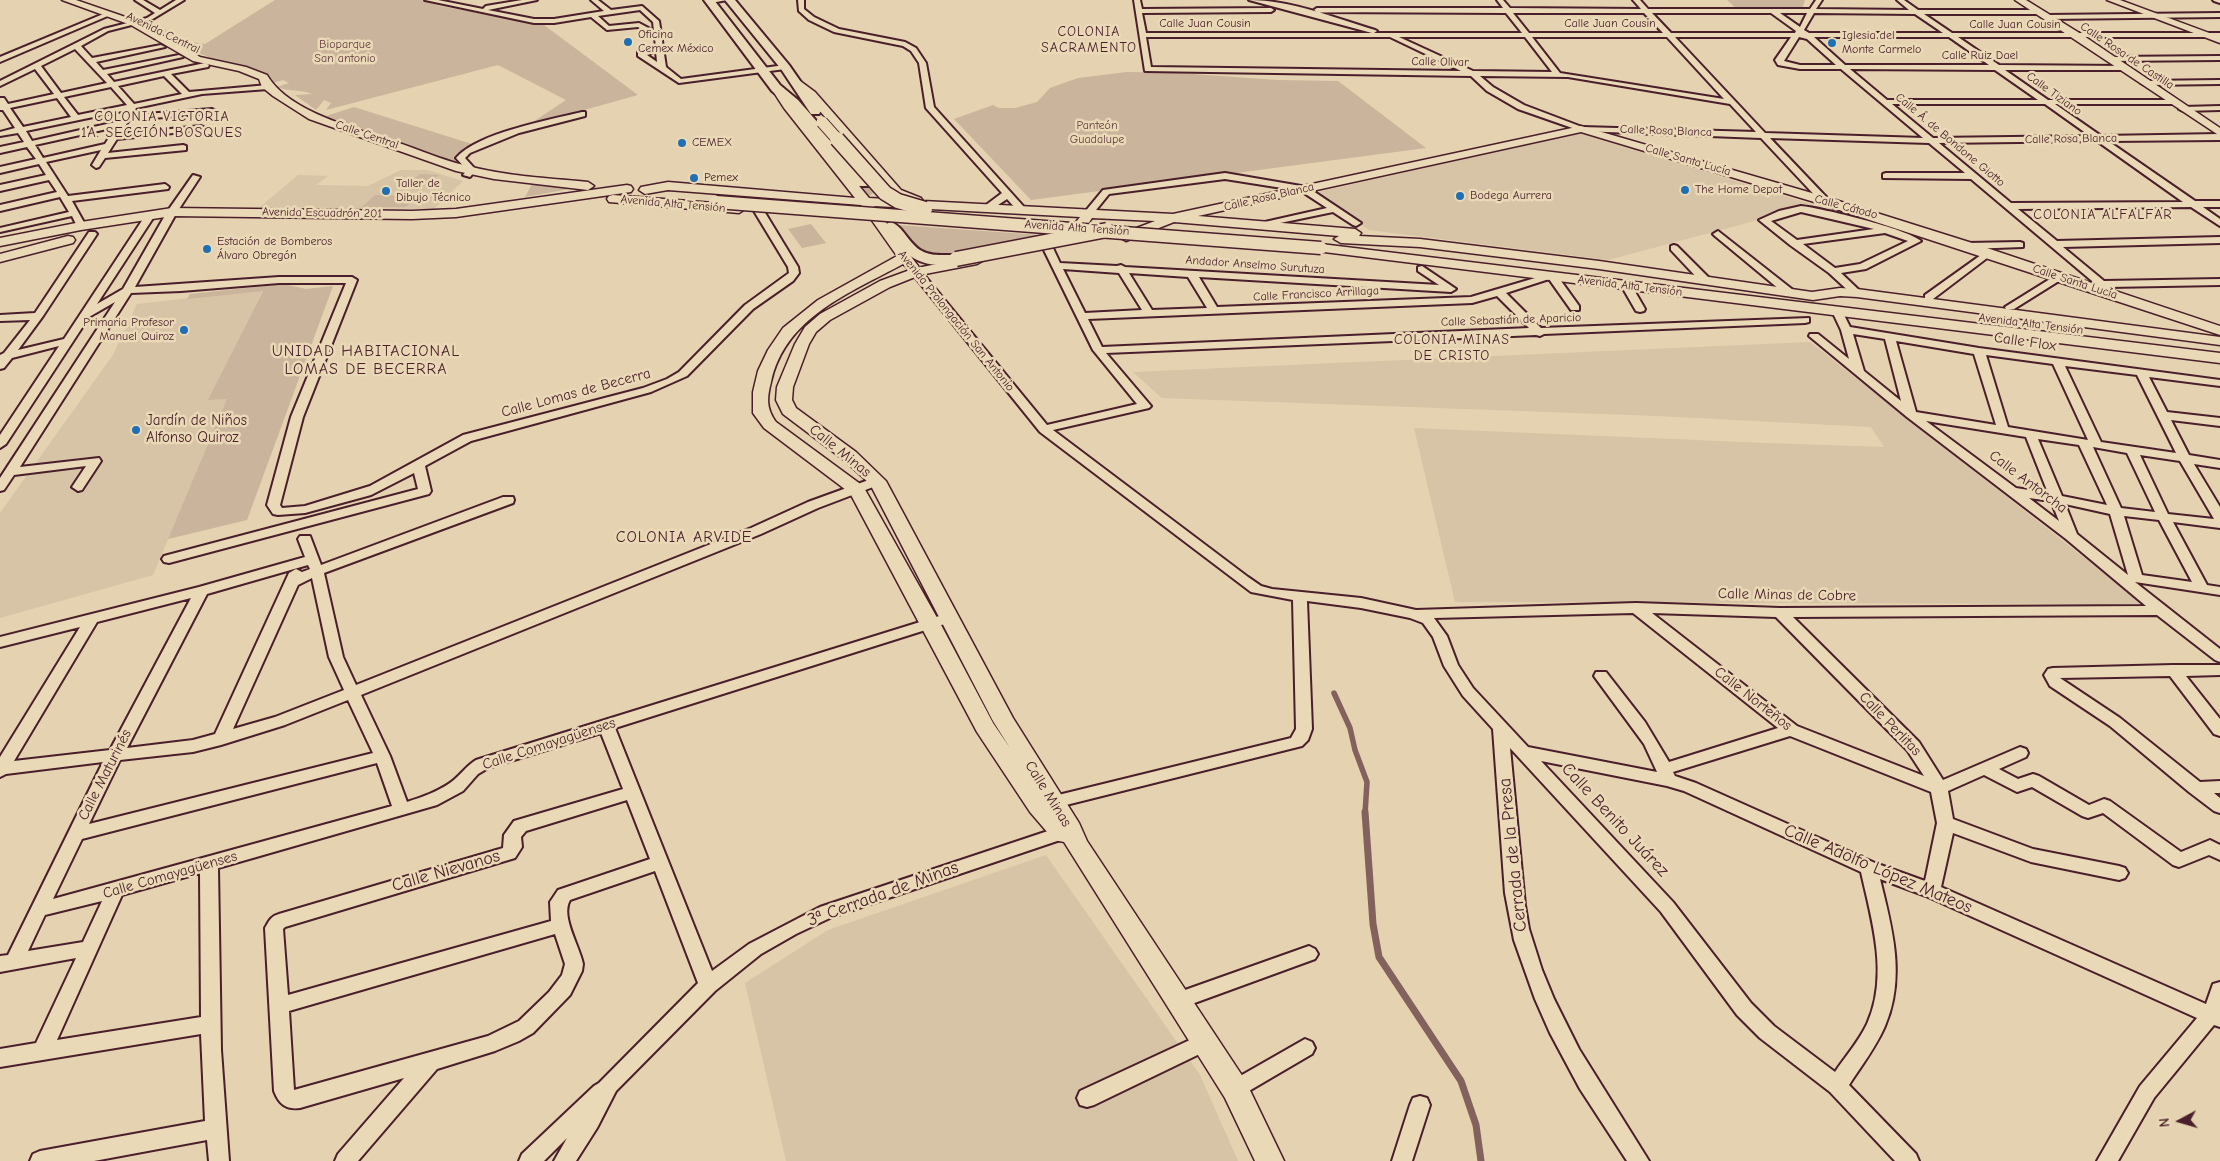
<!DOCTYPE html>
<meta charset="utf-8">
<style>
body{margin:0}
#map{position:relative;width:2220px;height:1161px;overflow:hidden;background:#e4d2b0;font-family:"Comic Neue",sans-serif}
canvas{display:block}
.north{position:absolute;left:2155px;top:1096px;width:50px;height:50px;-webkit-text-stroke:4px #ead9b6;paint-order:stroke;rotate:264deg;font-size:14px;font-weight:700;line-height:20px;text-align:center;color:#4a1f2b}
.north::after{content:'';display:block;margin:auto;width:18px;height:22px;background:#4a1f2b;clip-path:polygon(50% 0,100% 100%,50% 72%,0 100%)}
</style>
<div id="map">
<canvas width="2220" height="1161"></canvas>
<div class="north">N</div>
</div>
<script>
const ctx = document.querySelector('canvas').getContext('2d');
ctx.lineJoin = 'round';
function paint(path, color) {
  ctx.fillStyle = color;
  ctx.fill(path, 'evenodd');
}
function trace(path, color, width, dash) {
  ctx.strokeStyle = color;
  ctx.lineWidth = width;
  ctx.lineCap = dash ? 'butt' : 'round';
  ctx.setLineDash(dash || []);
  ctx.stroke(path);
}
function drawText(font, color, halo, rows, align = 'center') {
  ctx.font = font + ' "Comic Neue",sans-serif';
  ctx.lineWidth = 5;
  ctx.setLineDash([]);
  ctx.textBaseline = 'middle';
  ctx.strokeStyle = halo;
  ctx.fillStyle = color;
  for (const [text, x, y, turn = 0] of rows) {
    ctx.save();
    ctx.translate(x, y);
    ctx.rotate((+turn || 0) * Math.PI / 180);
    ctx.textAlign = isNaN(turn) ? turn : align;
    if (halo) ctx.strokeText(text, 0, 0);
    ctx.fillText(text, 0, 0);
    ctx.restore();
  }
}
paint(new Path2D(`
 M1579,133L1814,205L1608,260L1369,230L1314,193Z
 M401,170H427L463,181L434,209L260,207L298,175L328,176L316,185L368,186Z
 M263,290L209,400L228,398L153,575L0,618V513L113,355L137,304Z
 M1810,342L2143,604L1455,602L1414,428L1766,443L1884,447L1871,427L1658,416L1162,398L1133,372Z
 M1046,855L1200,1075L1238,1161H786L745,983L828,930Z`), '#d7c3a5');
paint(new Path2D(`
 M275,0H421L440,6L544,25L638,95L527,126L566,100L498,65L326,110L331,103L324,100L316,110L295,95L312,94C301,89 289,92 277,87L289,83L283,80L269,84V79C228,65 190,53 155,27V24L185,41L205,44Z
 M1727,0H1805L1802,9H1737Z
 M1127,72L1178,73L1277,80L1338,81L1426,148L1031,200L954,119L993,105L999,108H1015L1037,102L1050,88L1078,78Z
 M354,107L475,145L459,153L455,158L456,162L326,116Z
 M421,174L439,175L418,190L399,188Z
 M534,183L575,188L525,197L532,184Z
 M375,195L418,196L406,207H362Z
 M811,224L826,243L802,248L788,229Z
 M898,225L1055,236C1028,241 943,264 921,252C911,247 905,234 898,225Z
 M283,284L306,289L333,286L247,520L168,539L227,399L208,400L263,291L187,299L190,294Z`), '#cab49b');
trace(new Path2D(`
 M1334,693L1350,728L1355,750L1367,782L1365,814`), '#83615c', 5.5);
trace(new Path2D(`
 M1365,812L1373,924L1379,957L1461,1081L1476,1125L1481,1161`), '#83615c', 7);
trace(new Path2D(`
 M863,183L888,223`), '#c5ae95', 14, [14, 8]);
const street = new Path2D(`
 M135,0H143L160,10L176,0H184L151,20L108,31L81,46L92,58L161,45L165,47L96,62L103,70L179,55L183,57L107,74L114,82L205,63L209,65L208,67L171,74L189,92L268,85L272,87L268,89L202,94L136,108L132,115L212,109L216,111L212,113L129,120L120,134L201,126L205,128L201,130L117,139L108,153L183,145L186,146V150L105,158L99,167L96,168L92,165L101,150L46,162L68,196L165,184L169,187L168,189L72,201L86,226L84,228H78L72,216L0,232V228L69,212L60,197L0,211V205L57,192L49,180L0,191V185L46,175L39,164L0,173V167L36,159L27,147L0,153V147L24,142L18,133L0,136V132L15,128L3,110H0V98H4L8,104L54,94L35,69L0,86V81L104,29L147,18L155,13ZM75,49L107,83L61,93L41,66ZM164,76L182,94L134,104L118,86ZM111,87L127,105L78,115L64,97ZM57,98L71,117L23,127L10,108ZM127,110L120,121L32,141L26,131ZM116,127L105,144L43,158L35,145Z
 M425,0H438L483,9L486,6L522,0H537L488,10L534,19H554L604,11L591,0H598L611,10L642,6L659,21L666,67L681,79L785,65L789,67L785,69L679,83L638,56V52L656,47L655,38L638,27L607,30L591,17L554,23H534ZM640,10L653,22L654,31L639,23L609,26L598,16ZM656,51L657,62L647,55Z
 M708,0H727L711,3Z
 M798,0H804V9L814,17L839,29L905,42L916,48L926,63L934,107L1024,207V211H1018L1007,199L992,209H986V205L1002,193L926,108L919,63L911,51L903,46L834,32L809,20L799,11Z
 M1134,0H1140L1142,9L1271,8L1274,10L1271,12L1142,13L1146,33H1372L1249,0C1291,0 1335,18 1375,30L1377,31L1374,33H1522L1506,13L1317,12L1314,10L1317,8H1503L1497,0H1503L1510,8L1641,9L1633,0H1640L1648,9H1810L1816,0H1822L1816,9L1909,10L1897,0H1904L1918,10H2039L2042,12L2039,14H1924L1952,33H2220V37H1958L1999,65L2124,66L2128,68L2124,70H2005L2048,100H2173L2177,102L2173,104H2055L2101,136L2220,134V140L2108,141L2195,201H2220V207H2203L2220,219V226L2191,207L2018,209L2057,241L2220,237V243L2063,247L2104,281L2220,279V285L2109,287L2112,292L2111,294H2103L2098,286L1971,179L1883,178V174L1886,173H1965L1929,143L1770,138L1828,199V203H1822L1761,138L1581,131L1518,109L1487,91L1471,76L1145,71ZM1513,13H1644L1663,33H1529ZM1652,13H1771L1796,31L1795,33H1671ZM1780,13H1807L1800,27ZM1814,13L1915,14L1943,33H1809L1804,30ZM1146,37H1390L1461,71L1151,67ZM1399,37H1525L1552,72L1473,71ZM1532,37H1667L1724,99L1560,73ZM1675,37H1791L1775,60L1778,65L1800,69H1841L1923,138L1765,133ZM1799,37L1807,39L1836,65H1800L1784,61ZM1814,37H1949L1989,65H1845ZM1850,69L1995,70L2038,100H1887ZM1480,76L1568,77L1730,104L1756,132L1582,127L1524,105L1493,87ZM1892,104H2045L2090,136L1933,138ZM2097,141L2183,202L2011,203L1939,143Z
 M2213,0H2220V3L2214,1Z
 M108,12L111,14L110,15L0,62V57Z
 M2220,13V17L2048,19L2045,17L2048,15Z
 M2220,56V60L2111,61L2107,59L2111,57Z
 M2220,80V84L2145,85L2141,83L2145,81Z
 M2220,106V110L2183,111L2179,109L2183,107Z
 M582,112H585V116L519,133L470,153L465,158L476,170L470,177L463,175L467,170L456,158C477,133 549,120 582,112Z
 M1225,173L1307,187L1361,223L1356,226L1353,225L1333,212L1256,228V224L1327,208L1301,191L1225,179L1109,194L1092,215H1086L1084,213L1103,190Z
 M193,175L200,177L177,212L135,287L279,277H352L357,280L303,417L280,505L282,508L305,506L370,486L463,435L643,388L667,379L679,372L745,305L789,273L788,267L754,211L756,209L759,208L764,211L798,267L799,273L793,281L753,309L687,376L651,392L471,441L425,466L431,491L429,494L169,563L164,562L162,559L164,556L418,489L414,473L371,495L305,513L278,515L273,514L267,505L291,417L346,283H279L181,291L131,293L20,467L99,458L101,461L82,490L78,491L72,487L86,466L14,475L4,490L0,491V478L115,302L89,317L6,444L0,448V435L59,346L12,358L4,368L0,369V355L4,353L30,320L0,321V315L35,313L89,232H95L97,234L43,316L18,350L64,339L147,213H153L155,215L97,304L123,289L167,212Z
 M1801,206C1821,208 1908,229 1921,241L1866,269L1841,273L1862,293L1857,296L1853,295L1829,273L1790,245L1759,220L1779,211ZM1801,212L1874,229L1797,240L1771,221ZM1885,233L1908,241L1860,264L1835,268L1803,244Z
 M1718,231L1793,290V294H1785L1715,236L1713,234Z
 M2020,242L2023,243V247L1967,249L1962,246L1967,243Z
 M1047,243L1052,246L1060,263L1117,266L1121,265L1125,267L1439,285L1418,271V267L1422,266L1456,289L1451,292L1199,277L1217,307L1471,297L1552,273L1556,274L1579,306V310H1571L1549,279L1506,293L1541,328L1809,318V322L1805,323L1544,334L1540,336L1536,335L1106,353L1151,406L1149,408L1053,430L1248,577L1261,586L1272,589L1361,598L1416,610L1636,603L1780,608L2146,606L2066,539L1907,417L1809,336L1810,334H1818L1849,359L1841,330L1832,311L1837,308L1842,311L1850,327L1979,348L2220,380V386L2149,377L2167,412L2220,418V426L2171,420L2189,455L2220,460V468L2194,464L2220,507V528L2173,522L2207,585L2220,587V595L2135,582L2220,649V662L2215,660L2157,615L1793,617L1919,742L1943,780L2020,747L2026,749L2028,753L2026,757L1999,769L2018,779L2033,774L2039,776L2089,805L2104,799L2110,801L2181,852L2210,840L2220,845V860L2209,855L2179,867L2173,865L2103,813L2088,818L2082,816L2032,787L2017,792L1984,775L1948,791L1953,819L2033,849L2119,866L2125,868L2128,873L2125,878L2119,880L2031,862L1953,833L1941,887L2206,1004L2213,984L2220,982V1027L2214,1025L2154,1098L2118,1161H2097L2140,1086L2197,1018L1926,896L1880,879C1892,928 1906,977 1885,1026C1876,1047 1862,1065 1849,1085L1916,1154L1919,1161H1895L1830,1092L1760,1038L1737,1015L1661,912L1510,748L1525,905L1529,929L1542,970L1554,999L1579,1049L1649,1161H1627L1580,1089L1550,1033L1535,999L1514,940L1505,893L1493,729L1463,696L1444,666L1433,637L1423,623L1410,618L1361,608L1307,601L1312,729L1308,740L1302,746L1046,810L1040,808L1038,804L1040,800L1046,798L1291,738L1296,729L1293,600L1251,592L1040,432L911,272L916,269L920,270L1047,425L1137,404L1093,350L1042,246ZM1063,269L1119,273L1142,310L1085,313ZM1129,273L1188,277L1207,308L1152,310ZM1497,296L1529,328L1102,347L1088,319L1472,303ZM1853,334L1885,339L1901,401L1864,371ZM1896,341L1974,354L1996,425L1916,412ZM1986,355L2053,364L2088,440L2008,427ZM2065,366L2137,375L2176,453L2101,442ZM1926,421L2026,437L2048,493L2016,488ZM2038,439L2079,445L2107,505L2062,496ZM2093,447L2127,453L2155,512L2121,508ZM2140,455L2180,461L2214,519L2168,514ZM2029,498L2051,501L2059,521ZM2065,504L2110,514L2128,575L2077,534ZM2124,516L2159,520L2192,582L2142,575ZM1633,613L1778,728L1669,762L1645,722L1606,672H1596L1594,676L1644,744L1657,772L1528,747L1473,688L1458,665L1447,636L1434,618ZM1652,613L1776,617L1907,750L1924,776L1797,726ZM1790,736L1931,792L1937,823L1925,881L1875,863L1696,783L1675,776L1673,772ZM1541,761L1667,786L1684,791L1861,872C1872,921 1889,976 1867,1024C1859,1041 1845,1057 1835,1072L1774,1026L1751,1003L1673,902Z
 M1674,245L1677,246L1709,278V282H1701L1671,250V246Z
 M1988,250L1993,253L1991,255L1933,299H1925V295Z
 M2058,274L2062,275V279L2014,309H2006L2005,307Z
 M1626,282L1630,283L1645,309L1644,311L1640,312L1636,311L1621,285Z
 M877,477L883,481L881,484L818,508L761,534L361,695L390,756L407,802C422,797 437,792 450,783C460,776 466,766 476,760L949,613L954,615L956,618L954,621L615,728L712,971L749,944L820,907L1060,827L1066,828L1068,833L1066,838L832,917L796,934L761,954L715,991L616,1091L597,1128L576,1161H554L567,1138L544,1161H519L522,1154L594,1086L599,1083L698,983L655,871L570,900C560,916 580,947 583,964L582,971L570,995L533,1033L519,1041L495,1051L437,1069L358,1161H335L338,1154L404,1078L300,1108C286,1110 279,1104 274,1091L265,928C269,921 271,916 279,914L503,848L504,835L514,821L623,789L601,733L488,768L478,774L463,791L437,805L218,868L221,1050L229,1161H209L207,1140L94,1161H30L33,1154L40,1151L205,1121L201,1034L0,1067V1049L36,1043L76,958L0,972V956L8,955L103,762L6,774L0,777V757L80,627L0,647V637L199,587L305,557L298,539L300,536H310L321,565L503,497H513L514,500L513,503L324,573L343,657L356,685L751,528L808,502ZM308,565L310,569L302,572L296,569L289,573L215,734L193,740L127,748L207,594ZM312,578L329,657L344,690L275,717L233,729L298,585ZM191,598L110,750L14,761L97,622ZM348,700L373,753L89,824L120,760L193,752L221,745L285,725ZM377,763L392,806L53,899L82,839ZM627,800L650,859L558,890L550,902L551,921L288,995L283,929L285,927L515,858L522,847L521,837L526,831ZM200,873L201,1017L57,1040L122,895ZM102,901L83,942L28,951L45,915ZM555,934L565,964L562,975L549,992L519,1021L488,1036L294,1090L289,1011Z
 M2173,665H2220V675L2186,676L2220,719V736L2214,734L2170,676L2060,678L2120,718L2200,782L2220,781V793H2214L2220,798V813L2214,811L2189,792L2110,726L2050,686L2044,675L2048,669L2053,668Z
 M1309,946L1315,949L1318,954L1315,959L1178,1009L1171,1007L1169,1001L1171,995Z
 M1205,1033L1212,1036L1215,1042L1212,1048L1094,1105L1087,1107L1080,1105L1077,1098L1080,1091Z
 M1305,1039L1312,1042L1315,1048L1312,1054L1242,1095L1235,1098L1228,1095L1225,1089L1228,1083Z
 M1420,1096L1427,1098L1430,1105L1412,1161H1392L1410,1105L1413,1098Z`);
const secondary = new Path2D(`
 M62,0H76L137,21L200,57L246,67L267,75C289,113 359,129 399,143C420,150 442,160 464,165C504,176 547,178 588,182L594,186L588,190L494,179L456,171L309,119L273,96L262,87L259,79L239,71L193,61L131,25Z
 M2015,0H2026L2081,34L2220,128V136Z
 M2107,0H2120L2220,37V43Z
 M796,78L815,92L901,190L921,198L923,201L1173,214L1581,126L1829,198L1972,243L2220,326V335L1821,204L1581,132L1198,216L1355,229L1361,233L1359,236L1420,239L1599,261L1812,292L1840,288L1857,289L2220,337V345L1857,297L1840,296L1813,300L1599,269L1420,247L1341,243L1334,239L1339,236L1174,222L1126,241L1119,237L1121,234L1155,221L1092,218L1080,236L1063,244L1056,240L1070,230L1080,217L874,206L918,266L917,268L977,256L984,260L977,264L920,275L890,287L830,320L816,332L809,344L793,387L792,400L796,408L856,452L886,481L1013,718L1079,823L1087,841L1245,1080L1284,1161H1255L1225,1098L1064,842L1054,840L1030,812L977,732L850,493L764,428L753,413V392L758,371L768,350L783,328L818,300L897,256L861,205L668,190L645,194L639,190L641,187L668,182L855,198L784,108L771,88L776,85L780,86L792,104L869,198L904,200L893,196L807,96L792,83V79ZM903,264L910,270L880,281L820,314L805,327L795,344L777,387L776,400L783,414L844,460L870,484L993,721L1010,748L993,723L940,623L863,486L776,422C766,408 767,398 771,382C785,317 850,293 903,264Z
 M627,185L631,186L633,189L631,192L456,217L412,219L172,216L81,230L0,246V238L81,222L172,208L412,211L456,209Z
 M613,195L739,205L745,209L739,213L609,202L607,199L609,196Z
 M68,236L73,237L75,240L73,243L0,262V254Z
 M1321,244L2220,353V363L1316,251L1314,248Z`);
const primary = new Path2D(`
 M704,0H714L780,85L798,100L868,180L870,183L868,186H858L790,106L772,91Z
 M725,0H735L789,65L821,111L819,114H811L781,69Z
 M890,222C903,225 909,245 922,251C934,258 948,253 961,256L964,259L961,262C923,272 903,256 883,226Z`);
trace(street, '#4a1f2b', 4);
trace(secondary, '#4a1f2b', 3);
trace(primary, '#4a1f2b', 4);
paint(street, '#ead9b6');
paint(secondary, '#ead9b6');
paint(primary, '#ead9b6');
const secondaryBridge = new Path2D(`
 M716,202L1321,248`);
const primaryBridgeFar1 = new Path2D(`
 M822,122L838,140`);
const primaryBridge = new Path2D(`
 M837,139L885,193L898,201L925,209
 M956,259L1107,230`);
trace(secondaryBridge, '#4a1f2b', 15, []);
trace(primaryBridgeFar1, '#4a1f2b', 13, []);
trace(primaryBridge, '#4a1f2b', 17, []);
trace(secondaryBridge, '#ead9b6', 12);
trace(primaryBridgeFar1, '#ead9b6', 11);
trace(primaryBridge, '#ead9b6', 14);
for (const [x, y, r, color] of [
 [628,42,5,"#1f6fb2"],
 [1832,43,5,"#1f6fb2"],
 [682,143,5,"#1f6fb2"],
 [694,178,5,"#1f6fb2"],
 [1685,190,5,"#1f6fb2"],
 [386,191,5,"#1f6fb2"],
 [1460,196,5,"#1f6fb2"],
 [207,249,5,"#1f6fb2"],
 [184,330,5,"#1f6fb2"],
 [136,430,5,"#1f6fb2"]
]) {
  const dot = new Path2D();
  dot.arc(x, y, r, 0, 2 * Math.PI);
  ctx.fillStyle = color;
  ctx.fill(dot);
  trace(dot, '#ead9b6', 2);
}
drawText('12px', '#4a1f2b', '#ead9b6', [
 ["Calle Juan Cousin",1205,24],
 ["Calle Juan Cousin",1610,24],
 ["Calle Juan Cousin",2015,25],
 ["Avenida Central",163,33,26],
 ["Calle Ruiz Dael",1980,56],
 ["Calle Rosa de Castilla",2127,56,34],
 ["Calle Olivar",1440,62,1],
 ["Calle Tiziano",2054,94,36],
 ["Calle Rosa Blanca",1666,131,2],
 ["Calle Central",367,135,19],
 ["Calle Rosa Blanca",2071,139,-1],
 ["Calle Á. de Bondone Giotto",1950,140,40],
 ["Calle Santa Lucía",1688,160,16],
 ["Calle Rosa Blanca",1269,197,-13],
 ["Avenida Alta Tensión",673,204,5],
 ["Calle Cátodo",1846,207,15],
 ["Avenida Escuadrón 201",322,213,1],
 ["Avenida Alta Tensión",1077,228,4],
 ["Andador Anselmo Surutuza",1255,265,4],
 ["Calle Santa Lucía",2075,282,18],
 ["Avenida Alta Tensión",1630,286,7],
 ["Calle Francisco Arrillaga",1316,294,-3],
 ["Calle Sebastián de Aparicio",1511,320,-2],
 ["Avenida Prolongación San Antonio",956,321,51],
 ["Avenida Alta Tensión",2031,324,7]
]);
drawText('12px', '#4a1f2b', '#ead9b6', [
 ["Oficina",638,35],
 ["Cemex México",638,49],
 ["Iglesia del",1842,36],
 ["Monte Carmelo",1842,50],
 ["CEMEX",692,143],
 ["Pemex",704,178],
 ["Taller de",396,184],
 ["Dibujo Técnico",396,198],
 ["The Home Depot",1695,190],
 ["Bodega Aurrera",1470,196],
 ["Estación de Bomberos",217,242],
 ["Álvaro Obregón",217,256],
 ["Primaria Profesor",174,323,"right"],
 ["Manuel Quiroz",174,337,"right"]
], 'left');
drawText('12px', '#643d41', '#ead9b6', [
 ["Bioparque",345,45],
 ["San antonio",345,59],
 ["Panteón",1097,126],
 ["Guadalupe",1097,140]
]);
ctx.letterSpacing = '1px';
drawText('14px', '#4a1f2b', '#ead9b6', [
 ["COLONIA",1089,32],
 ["SACRAMENTO",1089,48],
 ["COLONIA VICTORIA",162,117],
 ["1A. SECCIÓN BOSQUES",162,133],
 ["COLONIA ALFALFAR",2103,215],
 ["COLONIA MINAS",1452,340],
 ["DE CRISTO",1452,356]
]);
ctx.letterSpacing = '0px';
drawText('15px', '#4a1f2b', '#ead9b6', [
 ["Calle Flox",2025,342,8],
 ["Calle Lomas de Becerra",576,393,-15],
 ["Calle Minas",840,451,39],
 ["Calle Antorcha",2028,482,37],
 ["Calle Minas de Cobre",1787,595,1],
 ["Calle Norteños",1753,699,38],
 ["Calle Perlitas",1890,724,46],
 ["Calle Comayagüenses",549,744,-18],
 ["Calle Maturinés",105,775,-63],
 ["Calle Minas",1048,794,58],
 ["Calle Comayagüenses",170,875,-16]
]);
drawText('15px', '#4a1f2b', '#ead9b6', [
 ["Jardín de Niños",146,421],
 ["Alfonso Quiroz",146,438]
], 'left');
ctx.letterSpacing = '1px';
drawText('16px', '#4a1f2b', '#ead9b6', [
 ["UNIDAD HABITACIONAL",366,351],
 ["LOMAS DE BECERRA",366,369],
 ["COLONIA ARVIDE",684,537]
]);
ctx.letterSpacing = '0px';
drawText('18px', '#4a1f2b', '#ead9b6', [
 ["Calle Benito Juárez",1615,820,47],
 ["Cerrada de la Presa",1513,855,-96],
 ["Calle Adolfo López Mateos",1878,869,23],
 ["Calle Nievanos",446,871,-16],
 ["3ª Cerrada de Minas",883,894,-20]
]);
</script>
